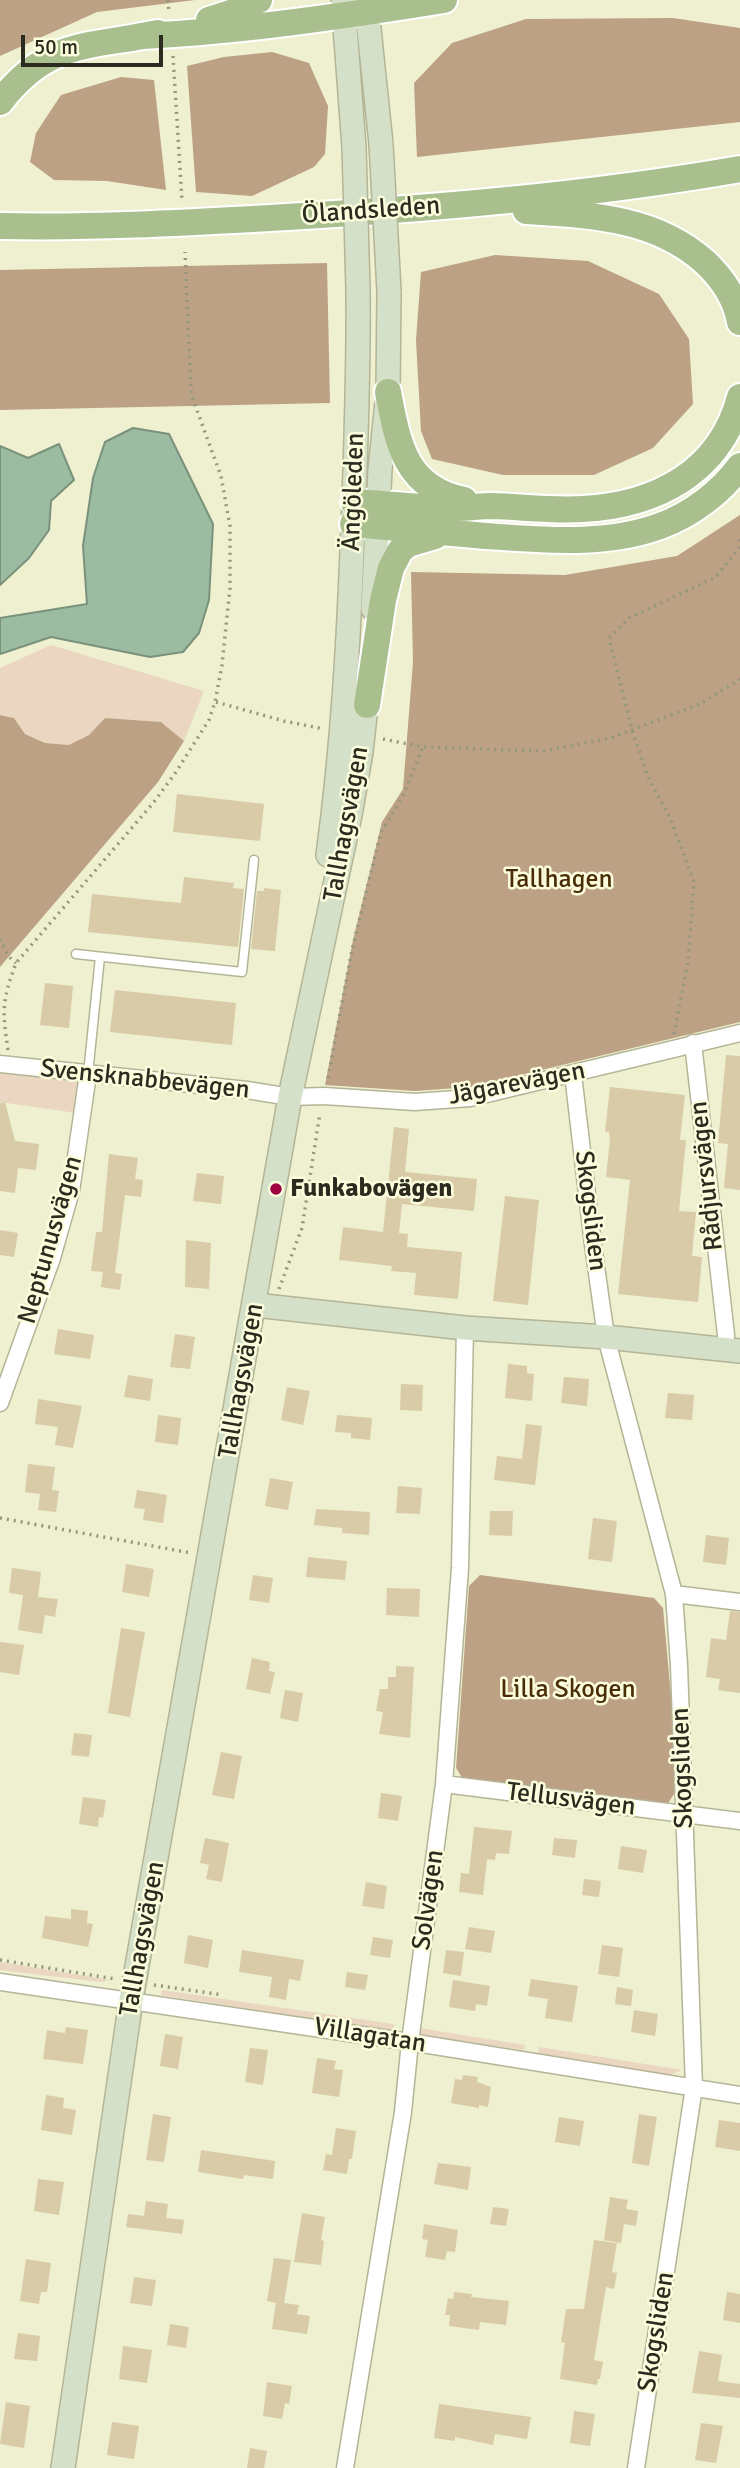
<!DOCTYPE html>
<meta charset="utf-8">
<style>
body{margin:0}
#map{position:relative;width:740px;height:2468px;overflow:hidden;background:#eef0cf;font-family:Signika,sans-serif}
canvas{display:block}
.scale{position:absolute;left:21px;top:35px;width:142px;height:32px;box-sizing:border-box;border:4px solid #2b2c1f;border-top:0;padding-left:9px;font-size:21px;line-height:24px;white-space:nowrap;color:#2b2c1f;-webkit-text-stroke:5px #fbfddc;paint-order:stroke}
</style>
<div id="map">
<canvas width="740" height="2468"></canvas>
<div class="scale">50 m</div>
</div>
<script>
const ctx = document.querySelector('canvas').getContext('2d');
ctx.lineJoin = 'round';
function paint(path, color) {
  ctx.fillStyle = color;
  ctx.fill(path, 'evenodd');
}
function trace(path, color, width, dash) {
  ctx.strokeStyle = color;
  ctx.lineWidth = width;
  ctx.lineCap = dash ? 'butt' : 'round';
  ctx.setLineDash(dash || []);
  ctx.stroke(path);
}
function drawText(font, color, halo, rows, align = 'center') {
  ctx.font = font + ' Signika,sans-serif';
  ctx.lineWidth = 5;
  ctx.setLineDash([]);
  ctx.textBaseline = 'middle';
  ctx.strokeStyle = halo;
  ctx.fillStyle = color;
  for (const [text, x, y, turn = 0] of rows) {
    ctx.save();
    ctx.translate(x, y);
    ctx.rotate((+turn || 0) * Math.PI / 180);
    ctx.textAlign = isNaN(turn) ? turn : align;
    if (halo) ctx.strokeText(text, 0, 0);
    ctx.fillText(text, 0, 0);
    ctx.restore();
  }
}
paint(new Path2D(`
 M51,645L204,691L184,741L161,722L105,718L89,735L69,745L45,743L25,734L14,718L0,715V668Z
 M0,1064L88,1074L83,1114L0,1102Z
 M0,1962L110,1980L101,1982L0,1970Z
 M162,1990L393,2024L395,2029L392,2031L161,1995Z
 M419,2028L525,2045L524,2050L421,2036Z
 M539,2047L676,2069L682,2070L670,2075L538,2053Z`), '#ead6c1');
paint(new Path2D(`
 M0,0H195L97,12L0,56Z
 M673,18L740,28V122L417,157L414,83L452,43L526,19Z
 M272,52L309,63L328,106L325,154L314,167L252,196L196,192L187,66L224,57Z
 M121,77L154,80L166,190L107,181L54,180L30,162L36,133L61,95Z
 M495,255L588,261L659,294L689,339L693,404L653,448L594,475H503L432,459L421,431L416,340L421,272Z
 M327,263L330,403L0,410V270Z
 M740,515V1022L471,1087L415,1091L325,1085L353,940L382,822L403,789L413,662L411,572L565,575L677,556Z
 M0,715L14,718L25,734L45,743L69,745L89,735L105,718L161,722L184,741L158,782L0,967Z
 M480,1575L654,1598L663,1608L679,1786L667,1805L463,1779L456,1768L469,1586Z`), '#bca184');
const water = new Path2D(`
 M133,428L169,434L213,524L209,600L199,633L183,652L150,657L51,637L0,654V618L87,604L83,546L93,478L105,442Z
 M59,444L74,480L51,501L49,530L29,558L0,585V446L28,458Z`);
paint(water, '#9cbca2');
trace(water, '#7a917b', 2);
paint(new Path2D(`
 M177,794L264,804L260,841L173,832Z
 M184,877L234,883L233,888L244,889L238,947L88,932L92,894L181,903Z
 M264,888L281,890L275,951L251,949L257,891H264Z
 M45,983L73,986L69,1028L40,1025Z
 M115,990L236,1003L232,1045L110,1032Z
 M726,1055L740,1056V1190L724,1188L728,1144L718,1143Z
 M610,1087L685,1095L680,1140H686L679,1211L696,1212L692,1256L702,1257L698,1302L618,1294L630,1180L606,1177L610,1139L609,1132H605Z
 M5,1102L15,1141L39,1144L36,1170L18,1168L15,1193L0,1191V1103Z
 M394,1127L409,1129L405,1172L477,1179L474,1211L402,1204L399,1233L408,1234L407,1247L462,1252L458,1299L414,1295L416,1273L391,1271L392,1266L339,1260L343,1227L383,1232Z
 M109,1154L138,1158L135,1179L143,1180L141,1197L125,1195L115,1273L122,1274L120,1290L101,1287L103,1272L91,1271L96,1232H102Z
 M197,1173L224,1176L221,1204L193,1201Z
 M505,1196L539,1200L528,1305L493,1301Z
 M0,1230L18,1233L14,1257L0,1255Z
 M186,1240L211,1243L209,1289L185,1287Z
 M58,1329L94,1335L90,1359L54,1354Z
 M175,1334L195,1337L190,1369L170,1367Z
 M508,1364L527,1366V1373L534,1374L532,1401L505,1398Z
 M128,1375L153,1379L150,1401L124,1397Z
 M564,1377L589,1379L587,1406L561,1403Z
 M401,1384L423,1385L422,1411L400,1410Z
 M287,1387L310,1391L303,1425L281,1420Z
 M668,1393L694,1395L692,1420L665,1418Z
 M38,1399L82,1406L73,1448L55,1445L58,1427L35,1424Z
 M158,1415L181,1418L178,1445L155,1442Z
 M337,1415L372,1418L370,1440L351,1438V1433L335,1432Z
 M526,1424L542,1426L535,1485L494,1480L497,1456L522,1459Z
 M28,1464L55,1467L52,1490L59,1491L56,1512L38,1510L40,1494L25,1492Z
 M270,1478L293,1482L288,1510L265,1506Z
 M398,1486L422,1488L420,1514L396,1513Z
 M137,1490L167,1495L163,1523L143,1520L145,1509L134,1508Z
 M316,1509L370,1512L369,1535L342,1533V1528L314,1525Z
 M490,1511H513L512,1536L489,1535Z
 M593,1518L617,1521L612,1562L588,1559Z
 M706,1535L729,1538L726,1565L703,1562Z
 M308,1557L347,1561L345,1580L306,1577Z
 M126,1564L154,1569L149,1597L122,1592Z
 M12,1568L41,1572L38,1597L58,1599L55,1617L45,1615L42,1634L18,1630L23,1595L9,1593Z
 M253,1575L273,1578L269,1603L249,1600Z
 M387,1588L420,1589L419,1617L386,1615Z
 M730,1611L740,1612V1693L718,1690L720,1679L706,1677L711,1638L726,1640Z
 M121,1628L145,1632L130,1717L108,1713Z
 M0,1642L24,1645L19,1675L0,1672Z
 M252,1658L270,1662L269,1671L275,1672L270,1694L246,1689Z
 M396,1666L414,1667L410,1738L379,1734L383,1712L376,1711L380,1689H388V1677H396Z
 M285,1690L303,1693L298,1722L280,1718Z
 M74,1733L92,1735L89,1757L71,1755Z
 M221,1752L242,1756L234,1799L212,1795Z
 M381,1793L402,1796L398,1821L378,1818Z
 M83,1797L106,1800L103,1818L99,1817L98,1827L79,1824Z
 M474,1827L512,1831L509,1854L496,1853L495,1860L487,1859L483,1895L459,1892L461,1873L469,1874Z
 M205,1838L229,1843L222,1882L206,1879L209,1865L200,1863Z
 M554,1838L577,1840L575,1858L552,1855Z
 M621,1846L647,1850L643,1873L618,1869Z
 M584,1879L601,1881L599,1897L582,1895Z
 M366,1882L387,1886L384,1909L362,1906Z
 M71,1909L88,1911L87,1923L93,1924L88,1947L42,1938L45,1916L71,1919Z
 M469,1927L495,1931L491,1953L465,1949Z
 M188,1935L213,1940L208,1968L184,1963Z
 M373,1937L393,1940L390,1958L370,1955Z
 M602,1945L623,1948L619,1977L598,1974Z
 M242,1950L304,1960L300,1981L289,1979L286,2000L269,1997L272,1977L239,1972Z
 M446,1950L464,1952L461,1976L443,1973Z
 M347,1972L368,1975L365,1990L345,1987Z
 M531,1979L578,1986L572,2022L545,2018L548,1999L528,1996Z
 M453,1980L490,1986L487,2006L476,2004L475,2011L449,2007Z
 M617,1987L633,1990L631,2006L615,2004Z
 M634,2010L658,2014L655,2036L631,2032Z
 M66,2027L88,2030L83,2064L43,2059L47,2030L65,2033Z
 M165,2034L183,2037L178,2069L160,2066Z
 M250,2048L268,2050L263,2085L245,2082Z
 M317,2058L336,2061L334,2069L343,2070L339,2097L312,2093Z
 M463,2075L478,2077L477,2082L491,2087L488,2107L479,2105V2108L451,2103L455,2079L462,2080Z
 M46,2095L64,2098L63,2108L76,2110L72,2135L41,2130Z
 M153,2114L171,2117L164,2162L146,2160Z
 M639,2114L657,2117L649,2166L632,2163Z
 M559,2117L584,2121L580,2146L555,2142Z
 M719,2120L740,2123V2151L715,2147Z
 M336,2128L356,2131L352,2159H349L347,2174L323,2170L326,2154L332,2155Z
 M201,2150L275,2161L273,2179L244,2175L243,2179L198,2172Z
 M438,2163L471,2167L468,2190L434,2184Z
 M38,2179L64,2182L59,2215L34,2211Z
 M610,2197L628,2200L626,2209L638,2211L636,2226L624,2224L621,2243L604,2240Z
 M146,2201L168,2204L166,2218L184,2220L182,2234L126,2227L128,2214L144,2216Z
 M493,2207L509,2209L506,2226L490,2224Z
 M302,2213L325,2217L321,2240L324,2241L321,2265L294,2262Z
 M424,2224L458,2230L455,2252L447,2251L445,2260L425,2257L428,2240L422,2239Z
 M594,2240L617,2243L612,2272L617,2273L614,2289L606,2287L594,2360L603,2362L600,2379H598L597,2385L560,2379L565,2343L561,2342L566,2309H584Z
 M274,2258L291,2260L284,2303L299,2305L297,2314L310,2316L307,2334L272,2329L276,2303L267,2301Z
 M26,2259L51,2263L47,2292H41L39,2304L20,2301Z
 M134,2277L156,2280L152,2306L130,2303Z
 M454,2292L472,2294L471,2297L509,2301L506,2325L480,2322L479,2330L449,2326L450,2315H445L448,2298L453,2299Z
 M727,2292L740,2294V2323L723,2320Z
 M170,2324L189,2327L186,2348L167,2345Z
 M18,2333L40,2336L37,2361L14,2359Z
 M123,2346L152,2350L147,2383L119,2379Z
 M699,2351L722,2355L718,2381L740,2384V2398L692,2393Z
 M267,2382L292,2386L289,2404L285,2403L282,2419L263,2416Z
 M6,2402L30,2406L24,2448L0,2444Z
 M439,2404L531,2417L527,2439L495,2434L493,2445L455,2437V2441L434,2438Z
 M574,2411L595,2414L590,2446L570,2443Z
 M112,2422L139,2426L134,2459L107,2455Z
 M701,2423L723,2426L716,2463L695,2460Z
 M250,2448L267,2451L264,2468H247Z`), '#d9cba7');
const lane = new Path2D(`
 M76,954L242,972L254,860
 M88,1074L100,957`);
const street = new Path2D(`
 M693,1043L726,1335L725,1350
 M0,1064L247,1090L290,1097L324,1096L415,1102L470,1098L740,1033
 M573,1074L593,1245L606,1337L674,1594L679,1665L694,2087L636,2468
 M0,1403L52,1258L71,1191L88,1074
 M674,1594L740,1602
 M444,1784L740,1821
 M0,1982L410,2042L740,2095
 M345,2468L403,2112L410,2042L444,1784L460,1568L465,1328`);
const secondary = new Path2D(`
 M343,0L354,147
 M366,0L381,144
 M373,609L380,470L388,392L389,291
 M328,855C343,745 349,635 353,525C356,446 359,368 358,290
 M255,1305L465,1328L606,1337L740,1351
 M63,2468L131,2000L290,1097L350,815L361,752L368,688`);
const primary = new Path2D(`
 M209,20L231,13L259,0
 M142,36C243,31 344,16 444,0
 M0,102C49,39 88,48 158,33
 M526,211C590,215 655,217 705,262C722,278 736,299 740,322
 M0,226C90,228 180,223 270,218C427,209 585,196 740,169
 M388,392C398,444 405,488 464,500
 M354,502C387,504 422,508 455,508C468,508 480,506 492,506C523,507 553,511 583,509C657,505 720,472 740,397
 M353,524C397,528 441,532 486,536C542,540 606,546 660,526C691,515 721,492 740,466
 M367,705L383,600L391,568L400,551L408,544L435,536`);
trace(lane, '#b4b596', 11);
trace(street, '#b4b596', 19);
trace(secondary, '#b4b596', 26);
trace(primary, '#fff', 30);
trace(new Path2D(`
 M168,0L169,13
 M173,56L182,201
 M216,702L284,721L324,729
 M383,739L423,747L543,751L611,738L700,704L740,679
 M0,939L8,956L16,963
 M674,1034L688,962L694,882L671,820L648,777L632,730L609,638L629,618L716,577L739,548L740,537
 M8,1050C2,1010 2,1001 16,963L154,802L176,772L209,720L215,702L222,665L230,588V526L221,476L191,394L185,252
 M328,1078L352,950L381,832L402,798L423,747
 M279,1289L302,1228L320,1113
 M0,1518L191,1553
 M0,1960L115,1979
 M154,1985L223,1995`), '#94967e', 3.5, [2, 5]);
trace(lane, '#fff', 8);
trace(street, '#fff', 16);
trace(secondary, '#d4e0c7', 23);
trace(primary, '#a9c08e', 26);
const secondaryBridge = new Path2D(`
 M381,144L389,291
 M354,147L358,290`);
trace(secondaryBridge, '#b4b596', 26, []);
trace(secondaryBridge, '#d4e0c7', 23);
for (const [x, y, r, color] of [
 [276,1189,7,"#9f0141"]
]) {
  const dot = new Path2D();
  dot.arc(x, y, r, 0, 2 * Math.PI);
  ctx.fillStyle = color;
  ctx.fill(dot);
  trace(dot, '#fbfddc', 2.5);
}
drawText('26px', '#2b2c1f', '#fbfddc', [
 ["Ölandsleden",371,211,-4],
 ["Ängöleden",354,492,-88],
 ["Tallhagsvägen",347,824,-80],
 ["Svensknabbevägen",145,1080,6],
 ["Jägarevägen",517,1084,-11],
 ["Rådjursvägen",707,1176,-96],
 ["Skogsliden",590,1211,83],
 ["Neptunusvägen",51,1240,-74],
 ["Tallhagsvägen",242,1381,-80],
 ["Skogsliden",683,1768,-92],
 ["Tellusvägen",571,1800,7],
 ["Solvägen",429,1900,-82],
 ["Tallhagsvägen",143,1939,-80],
 ["Villagatan",370,2036,9],
 ["Skogsliden",657,2332,-81]
]);
drawText('26px', '#492d07', '#fbfddc', [
 ["Tallhagen",559,880],
 ["Lilla Skogen",568,1690]
]);
drawText('bold 26px', '#2b2c1f', '#fbfddc', [
 ["Funkabovägen",290,1189]
], 'left');
</script>
